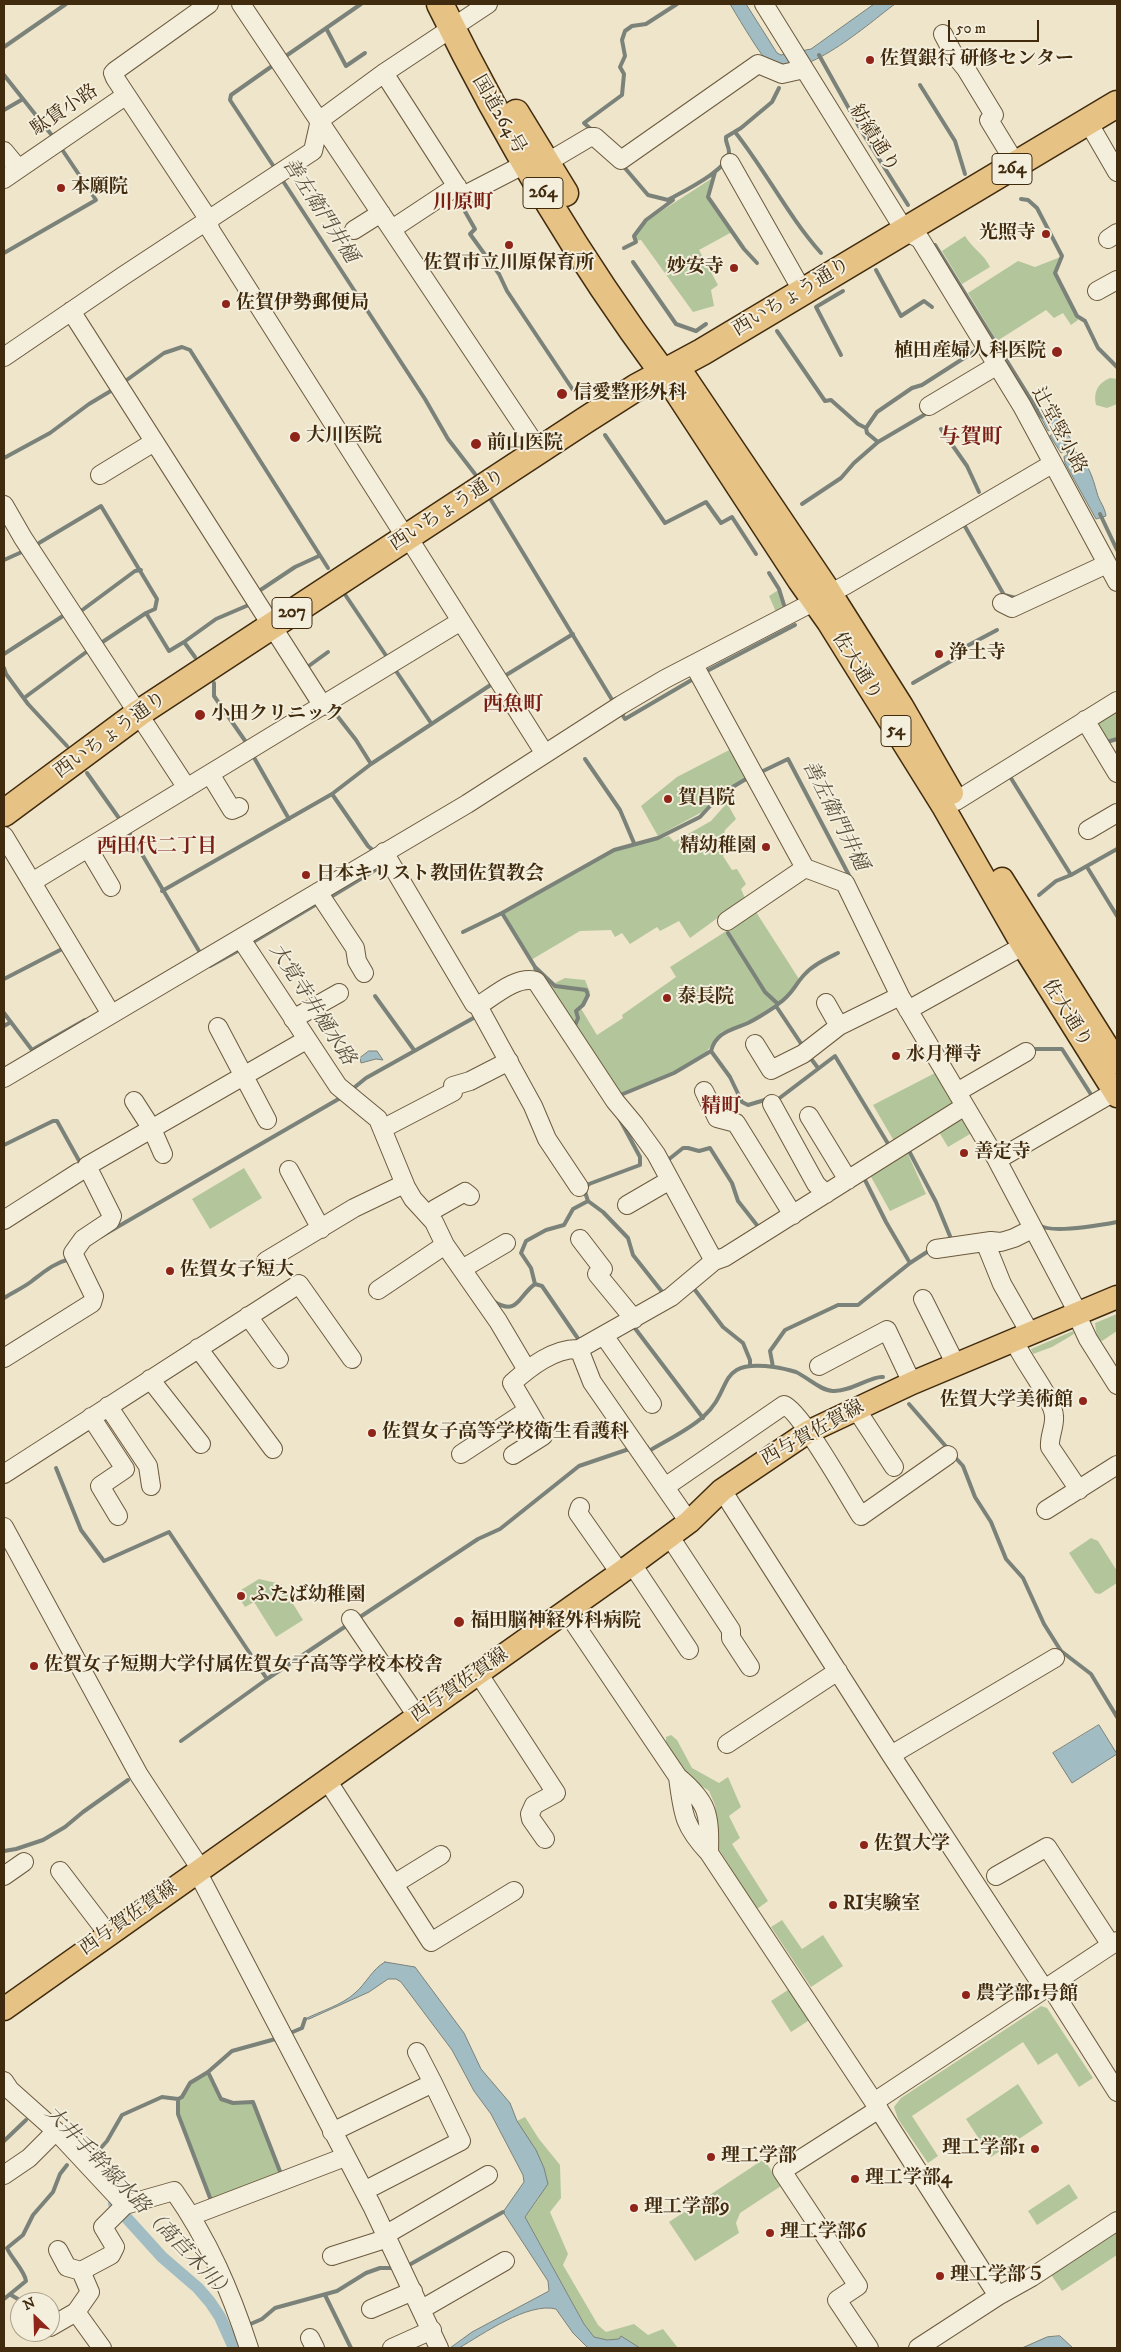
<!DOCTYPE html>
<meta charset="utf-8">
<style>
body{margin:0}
#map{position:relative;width:1121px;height:2352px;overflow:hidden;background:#eee5ca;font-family:"IM FELL DW Pica",serif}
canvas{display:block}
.frame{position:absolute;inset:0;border:5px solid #412b0e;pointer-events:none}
.north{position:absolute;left:10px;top:2292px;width:50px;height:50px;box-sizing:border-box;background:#f4eedd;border:1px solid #aca08a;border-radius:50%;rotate:336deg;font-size:14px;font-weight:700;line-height:20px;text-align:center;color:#412b0e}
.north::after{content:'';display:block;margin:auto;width:18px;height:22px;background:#8f2418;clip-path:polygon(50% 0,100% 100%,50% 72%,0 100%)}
.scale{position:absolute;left:948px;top:20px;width:91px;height:22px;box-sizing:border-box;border:2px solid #412b0e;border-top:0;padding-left:6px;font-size:15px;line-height:18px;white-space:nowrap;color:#412b0e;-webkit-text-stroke:4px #f4eedd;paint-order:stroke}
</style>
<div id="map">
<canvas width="1121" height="2352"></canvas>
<div class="frame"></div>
<div class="north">N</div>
<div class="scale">50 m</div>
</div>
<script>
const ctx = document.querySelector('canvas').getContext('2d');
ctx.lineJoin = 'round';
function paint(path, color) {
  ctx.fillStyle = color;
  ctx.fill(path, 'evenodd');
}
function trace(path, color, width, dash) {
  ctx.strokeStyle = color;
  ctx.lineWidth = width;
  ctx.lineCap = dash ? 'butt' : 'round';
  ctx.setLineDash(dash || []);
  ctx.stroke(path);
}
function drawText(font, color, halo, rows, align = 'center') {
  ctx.font = font + ' "IM FELL DW Pica","Noto Serif JP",serif';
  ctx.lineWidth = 4;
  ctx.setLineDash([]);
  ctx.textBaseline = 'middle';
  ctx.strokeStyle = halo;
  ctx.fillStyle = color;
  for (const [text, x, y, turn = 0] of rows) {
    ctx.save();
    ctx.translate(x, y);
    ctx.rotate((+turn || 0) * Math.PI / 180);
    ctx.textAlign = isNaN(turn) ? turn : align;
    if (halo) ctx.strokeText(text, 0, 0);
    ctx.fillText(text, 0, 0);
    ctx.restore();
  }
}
paint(new Path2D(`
 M714,177L708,197L732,232L699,250L718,285L711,290L714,306L693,312L641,240L635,241L633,237L649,219Z
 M965,236C972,248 984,254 990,267L962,284L942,251Z
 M1063,256L1057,273L1078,320L1071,325L1063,313L1054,318L1046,310L997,341L968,293L1018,261L1035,267Z
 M1110,378L1117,379V404L1107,408L1096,405C1093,392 1098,383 1110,378Z
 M780,589L786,606L776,612L769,596Z
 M1117,705V738L1105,742L1091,720Z
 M735,747L750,776L721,792L702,812L658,836L641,806L677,777Z
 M727,803L736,819L725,830L721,844L726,852L723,856L732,870L737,869L746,884L741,889L745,898L690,938L679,921L660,931L657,927L630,944L622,933L615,937L611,930L580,931L531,960L504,914L613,852L669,836L674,842L711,821Z
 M756,912L799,979L789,995L747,1022L721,1032L707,1051L673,1072L617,1097L544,979L551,985L565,978L585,980L590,992L580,1007L597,1035L623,1018L622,1015L676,977L670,967Z
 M935,1073L954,1106L894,1141L873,1105Z
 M963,1118L970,1134L948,1147L939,1132Z
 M907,1152L926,1194L890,1211L870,1175Z
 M244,1168L262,1198L210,1229L192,1199Z
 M1117,1314V1331L1102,1341L1097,1339L1095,1323Z
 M1073,1331L1074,1334L1052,1347L1033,1354L1031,1349Z
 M1091,1538L1098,1541L1117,1571V1583L1100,1594L1095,1593L1069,1553Z
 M259,1579L281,1584L303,1620L276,1637L254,1602L245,1607L236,1593Z
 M671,1735L677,1740L692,1768L719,1783L728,1777L741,1807L729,1816L740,1838L732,1844L768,1901L757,1909L718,1848L715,1805L709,1791L687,1776L666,1743V1737Z
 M782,1920L802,1949L823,1935L843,1966L811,1987L771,1927Z
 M791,1988L811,2019L791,2032L771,2001Z
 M1041,2006L1047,2008L1093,2078L1079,2087L1057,2053L1038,2065L1023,2042L912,2116L938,2156L928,2163L898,2119L894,2107L901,2098Z
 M207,2072L221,2099L233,2103H252L281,2177L214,2204L180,2115V2096L190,2080Z
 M1018,2084L1043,2123L1016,2141L1012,2134L999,2143L1003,2149L991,2157L966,2119Z
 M525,2117L539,2139L560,2165L561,2198L550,2212L568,2254L563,2265L598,2325L606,2332L634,2324L648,2335L663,2329L678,2348H640L621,2336L619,2339L607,2340L593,2337L584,2324L525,2217L539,2198L517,2121Z
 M764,2159L781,2186L740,2213L736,2223L739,2233L695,2261L669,2222Z
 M1069,2184L1078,2198L1037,2225L1028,2211Z
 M1117,2229V2255L1062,2291L1050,2273Z`), '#b3c69b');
const water = new Path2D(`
 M730,4H746L777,53L781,55L811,49L874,4H895C870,22 801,85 770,64C763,60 736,14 730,4Z
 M1055,408L1062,423L1048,431L1040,416Z
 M1064,428L1072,441V447L1061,453L1050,436Z
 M1075,451C1088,462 1093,478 1097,493C1099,501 1105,507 1106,516L1096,519L1065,463L1064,457Z
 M369,1051H377L383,1060L376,1059L361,1063L360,1058Z
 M1099,1725L1117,1754L1072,1783L1053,1753Z
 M385,1962L415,1967L464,2033L481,2069L510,2103L517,2121L536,2150L544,2168L548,2184L525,2217L584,2324L594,2337L607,2340L619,2339L621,2336L640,2348H588L573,2333L556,2309C528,2302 483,2334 459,2348H450L472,2332L549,2291L548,2281L503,2212L524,2182L523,2175L491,2114L474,2091L452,2050L401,1982L396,1979H388L369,1992L309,2019H305C321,2011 342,2005 355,1993C366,1984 372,1969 385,1962Z
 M1060,2336L1073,2348H1022L1047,2337Z`);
paint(water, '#a1bcc2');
trace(water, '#7b827a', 1);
trace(new Path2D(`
 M326,28L346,66L365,53
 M4,47L66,4
 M819,55L862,132L908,205
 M283,58L361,4
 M275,64L231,95L230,100L276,170
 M4,75L54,138
 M920,85L955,141L965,174
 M4,110L23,99
 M593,131L584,123L622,95L624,74L620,67L625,56L622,40L625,31L632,26L646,24L677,4
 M735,132C766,171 788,216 821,253
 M624,167L648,195L668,200
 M715,172L708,197L744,249L757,263
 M281,178L425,399L448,439L475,474
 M1021,199L1028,200L1037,208L1062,256L1055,273L1077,316L1085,321L1098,348L1117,367
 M459,201L475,229L470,234L499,274L507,291L575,393
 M935,245L1041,416L1044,417
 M624,248L636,242L634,236L646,220L673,200H668C682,192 730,169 729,152C729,146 725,143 726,137L741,128L772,102L779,88
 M4,253L96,200L59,145
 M633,262L676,324L696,331L706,324
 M876,270L901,316L924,301L932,307
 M777,331L825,401L831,400L858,424L866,428
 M841,355L816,307L843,291
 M124,382L164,353L182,347L190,350L328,568
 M941,429L967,466L979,492
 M605,435L665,523L706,502L721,523L732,517L756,554
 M878,442L867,433L866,428L877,412L912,388L922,385L975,351
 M1065,445L1072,459
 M4,458L50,433L89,404L114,389
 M491,500L614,703
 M802,504L841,478L854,463L878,442L924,415
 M1100,514L1117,550
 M963,523L1004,595L1016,598
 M39,543L101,506L157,599L155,609L146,613L169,651L184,642L195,657
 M4,560L24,551
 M769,573L779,589L784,605
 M256,593L295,567L319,556
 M344,593L389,660
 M81,611L135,571L141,570
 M184,642L216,619L251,604
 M101,643L146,613
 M4,654L66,614
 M4,668L6,674L28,704L67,746
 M306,668L328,652
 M394,668L431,723
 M707,671L795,625
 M503,677L573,634
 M214,683V696L248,745
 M913,683L958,657L965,647L997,630
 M24,698L89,650
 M331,708L356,740L371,764
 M620,711L625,719L695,678
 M1107,742L1117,739
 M252,754L289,819
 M585,759L620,810L634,843
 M760,771L761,772L788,759L852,881
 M87,773L121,821
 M1009,775L1071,875L1117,849
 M332,794L368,846L376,853
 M127,829L202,956
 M1087,867L1117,916
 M162,891L332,794L371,764L492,684
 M1039,895L1056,881L1071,875
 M329,898L385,864
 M463,932L502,913
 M728,933L765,992L778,1004L776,1006L804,1048
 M253,942L320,902
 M208,964L210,966L243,948
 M535,967L555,986L586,990L588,995L583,1005L576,1011L578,1018L574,1028
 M537,976L535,967L502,913L614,850L658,838L700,817L721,794L746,779
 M4,979L64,948
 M375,996L414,1050
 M778,1004C792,995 794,986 804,975C813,965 826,959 838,953
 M4,1013L32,1050L85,1020
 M4,1026L11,1022
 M711,1051C716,1032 731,1030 748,1023C758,1018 767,1012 776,1006
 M1031,1052L1036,1049H1062L1092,1096
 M809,1056L818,1068
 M350,1091L366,1078L477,1016
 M618,1096L674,1073L711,1051L730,1077L742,1102L748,1105L768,1099
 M777,1100L835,1056L890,1147L891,1146
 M619,1118L640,1157V1165L589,1184L584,1189L588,1201L603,1212L628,1238L633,1255L663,1293L667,1292
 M4,1145L53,1121H57L82,1166
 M909,1151L936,1202L952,1241
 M667,1158L668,1160L683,1148H688L699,1151L710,1148L732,1183L738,1201L760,1229
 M1039,1225C1051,1234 1101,1225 1117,1222
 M100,1237L342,1097
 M910,1263L930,1250
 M535,1284L531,1268L521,1253L526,1241L546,1230L564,1225L573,1209L588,1201
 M692,1286L723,1327L743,1343L750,1360V1366
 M4,1298C13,1292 23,1288 32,1281C45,1271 54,1263 70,1259
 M493,1301C518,1317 518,1296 535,1284L542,1286L581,1343
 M630,1326L634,1327L703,1418
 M773,1367L770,1351L785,1330L838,1305H858L910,1263L886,1222L864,1178
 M909,1404L949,1450
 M647,1447L649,1451C667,1440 689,1430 704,1416C734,1389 715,1359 774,1367C781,1368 789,1370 796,1372C807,1377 821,1391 833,1391C851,1392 872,1375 883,1377
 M953,1455L963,1466L975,1497L991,1522L1006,1559L1023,1578L1044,1624L1061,1651L1091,1674L1117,1717
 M56,1468L81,1530L104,1561L169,1532L267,1679
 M357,1619L478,1539L500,1529L579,1466L632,1448
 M181,1741L267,1679L349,1624
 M4,1851L16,1849L43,1840L65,1827L83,1812L128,1780
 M288,2034L302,2028L305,2019
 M208,2072L221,2099L233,2103L253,2102L281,2174
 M178,2099V2114L212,2203
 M4,2141L26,2120
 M90,2160L107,2141L122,2115L162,2097L178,2099L182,2097L190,2083L208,2072L232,2051L279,2038
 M409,2265L503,2212
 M11,2295L23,2302
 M325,2295L351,2348
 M4,2299L26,2281C25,2271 11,2258 7,2248L23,2235L33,2215L53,2192L60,2174L67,2165
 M246,2326L262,2319L275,2308L337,2291L366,2273L380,2268H394
 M230,2338L238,2332`), '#7b827a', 4);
trace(new Path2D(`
 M114,2204L162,2257L198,2288L210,2302L220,2317L234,2348`), '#a1bcc2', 12);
const minor = new Path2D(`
 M209,4L115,71L113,73L115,78L205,214L211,231L406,538L413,545L545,754
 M241,4L539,450
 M764,4L905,231L920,239L1022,406L1117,582
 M943,34L953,53L966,69L994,115L989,120L1017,166
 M384,73L463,196L525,164
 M1088,122L1117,172
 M4,151L18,168
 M546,163L590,137H595L621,160L758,64L782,74L804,69
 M730,163L803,292
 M4,179L125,96
 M392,229L457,186
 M354,230L381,213
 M1108,239L1117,233
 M1097,291L1117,280
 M71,311L323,706
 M4,357L123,276L313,151L320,120L384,73L488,4
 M929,406L996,366
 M100,475L154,442
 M4,505L23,538L187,788
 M1002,603L1012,608L1107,564
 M694,665L805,868L845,883L900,996L997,1160L1078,1313
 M1085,720L1117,773
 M210,774L232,810L239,807
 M956,801L1117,701
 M1088,830L1117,813
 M4,836L111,1014
 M88,848L111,887
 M384,852L474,1004L478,1006C494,996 517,975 536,981L615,1101L635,1125L656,1154L714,1261
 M32,882L461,621
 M318,892L355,948L357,961L364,973
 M727,921L805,868
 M241,939L338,1086L378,1119L406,1187L413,1199L434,1222L445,1245L498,1321L527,1370
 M826,1003L839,1026
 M478,1006L533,1106L547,1139L579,1187
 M908,1010L1023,946
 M293,1019L339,993
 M218,1027L267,1120
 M755,1044L771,1070L803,1054L839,1026L900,996
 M4,1078L467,804L621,705L665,679L846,585L1052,464
 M704,1091L717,1118L736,1123L793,1215
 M957,1092L1026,1052
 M134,1101L152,1129L163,1154
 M772,1104L816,1184L826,1194
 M809,1116L848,1180
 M382,1129L453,1092V1086L470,1081L509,1061
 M997,1160L1114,1092
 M289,1170L321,1229
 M627,1205L670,1180
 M435,1209L465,1192L470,1196
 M4,1220L79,1172
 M580,1239L603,1269L597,1274L634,1319
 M985,1242L1002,1284L1030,1333
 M936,1249L991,1241L1001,1242L1014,1238L1032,1229
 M266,1261L354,1208L404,1184
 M462,1269L506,1243
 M378,1290L445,1245
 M923,1299L956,1365
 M248,1316L279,1359
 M1081,1324L1088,1339L1117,1385
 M607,1340L652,1404
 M1014,1340C1022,1361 1053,1397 1054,1416C1055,1427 1049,1436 1050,1447L1079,1490
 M198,1348L273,1449
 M579,1349L592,1382L689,1522
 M4,1358L92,1303L94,1296L73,1253L83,1239L110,1221L112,1216L87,1166L306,1040
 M819,1366L887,1330L912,1383
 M150,1379L201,1444
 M108,1406L148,1466L151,1486
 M856,1409L894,1467
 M91,1417L125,1469L100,1486L118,1516
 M461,1454L528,1410L512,1383C530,1367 554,1348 579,1349L671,1297L714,1261L725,1257L965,1106
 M513,1455L543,1436L528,1410
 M4,1474L299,1284L352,1359
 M665,1487L784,1405C801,1411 848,1496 861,1516L948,1455
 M722,1490L891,1755L1045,1990
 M580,1507L578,1513L620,1573
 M1046,1510L1117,1465
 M4,1527L139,1775L200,1868V1877L372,2206L439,2348
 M670,1537L731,1630V1638L750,1667
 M632,1564L689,1650
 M566,1611L678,1777C708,1802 710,1814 709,1853
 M351,1619L417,1716
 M478,1673L556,1793L534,1805L530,1814L531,1819L545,1839
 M727,1744L838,1671
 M891,1755L1055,1658
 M678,1777C683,1814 683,1825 709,1853L874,2102
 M327,1780L431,1942L514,1891
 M60,1871L108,1934
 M4,1876L24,1862
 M996,1876L1047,1847L1111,1945
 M394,1884L441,1855
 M1117,1941L874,2102L998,2296L1032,2277L1117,2221
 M1050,1986L1117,2092
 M417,2052L433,2083
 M4,2081L10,2090L56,2131L125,2205L174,2191C209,2241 230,2290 249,2348
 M332,2132L433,2083L461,2141L364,2191
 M4,2175L29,2158L56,2131
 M191,2216L345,2157
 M58,2250L67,2267L81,2271
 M332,2256L379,2241L392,2231L488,2175
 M371,2309L413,2291
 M422,2309L505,2261
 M50,2327L76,2312
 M310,2338L315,2348
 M102,2348L76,2312L90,2292L81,2271L111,2255L115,2247L103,2227L125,2205
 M392,2348L432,2330
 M869,2348L837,2300L858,2286L782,2171L879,2109
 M918,2348L998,2296`);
const major = new Path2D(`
 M677,365L830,592L902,706L952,793
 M663,373L799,581L828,622L944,808L1023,946L1117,1096
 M1002,879L1117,1062
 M4,2009L620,1573L689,1522L722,1490L808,1432L912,1383L1117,1297`);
const highway = new Path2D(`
 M440,4C503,132 577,257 663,373
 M516,113L565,193
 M4,813L139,713L584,421L637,387L702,352L1117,104`);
trace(minor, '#6c5a3d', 20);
trace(major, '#412b0e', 25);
trace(highway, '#412b0e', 29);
trace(minor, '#f4eedd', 18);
trace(major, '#e7c285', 22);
trace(highway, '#e7c285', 26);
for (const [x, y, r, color] of [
 [870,60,5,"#8f2418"],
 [61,188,5,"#8f2418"],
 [1046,234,5,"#8f2418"],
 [509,245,5,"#8f2418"],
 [734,268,5,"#8f2418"],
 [226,304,5,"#8f2418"],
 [1057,352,6,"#8f2418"],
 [562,394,6,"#8f2418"],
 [295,437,6,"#8f2418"],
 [476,444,6,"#8f2418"],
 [939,654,5,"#8f2418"],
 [200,715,6,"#8f2418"],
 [668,799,5,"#8f2418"],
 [766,847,5,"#8f2418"],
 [306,875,5,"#8f2418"],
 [667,998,5,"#8f2418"],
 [896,1056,5,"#8f2418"],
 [964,1153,5,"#8f2418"],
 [170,1271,5,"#8f2418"],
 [1083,1401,5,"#8f2418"],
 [372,1433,5,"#8f2418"],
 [241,1596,5,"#8f2418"],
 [459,1622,6,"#8f2418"],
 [34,1666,5,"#8f2418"],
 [864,1845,5,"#8f2418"],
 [833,1905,5,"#8f2418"],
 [966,1995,5,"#8f2418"],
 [1035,2149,5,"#8f2418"],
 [711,2157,5,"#8f2418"],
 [855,2179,5,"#8f2418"],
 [634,2208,5,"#8f2418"],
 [770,2233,5,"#8f2418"],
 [940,2276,5,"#8f2418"]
]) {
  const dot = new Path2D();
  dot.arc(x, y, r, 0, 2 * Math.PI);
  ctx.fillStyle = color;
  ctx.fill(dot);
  trace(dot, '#f4eedd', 2);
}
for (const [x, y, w] of [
 [1012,169,40],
 [543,193,40],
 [292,613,40],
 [896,731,30]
]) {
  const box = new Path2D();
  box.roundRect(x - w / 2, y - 15.5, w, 31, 4);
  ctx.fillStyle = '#f4eedd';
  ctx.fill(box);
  trace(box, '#412b0e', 1);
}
drawText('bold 18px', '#412b0e', null, [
 ["264",1012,169],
 ["264",543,193],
 ["207",292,613],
 ["54",896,731]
]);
drawText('bold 19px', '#412b0e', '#f4eedd', [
 ["佐賀銀行 研修センター",880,60],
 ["本願院",71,188],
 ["光照寺",1036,234,"right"],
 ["佐賀市立川原保育所",509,264,"center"],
 ["妙安寺",724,268,"right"],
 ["佐賀伊勢郵便局",236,304],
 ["植田産婦人科医院",1046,352,"right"],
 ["信愛整形外科",573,394],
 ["大川医院",306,437],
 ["前山医院",487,444],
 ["浄土寺",949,654],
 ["小田クリニック",211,715],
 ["賀昌院",678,799],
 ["精幼稚園",756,847,"right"],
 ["日本キリスト教団佐賀教会",316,875],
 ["泰長院",677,998],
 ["水月禅寺",906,1056],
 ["善定寺",974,1153],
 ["佐賀女子短大",180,1271],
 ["佐賀大学美術館",1073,1401,"right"],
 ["佐賀女子高等学校衛生看護科",382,1433],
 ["ふたば幼稚園",251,1596],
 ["福田脳神経外科病院",470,1622],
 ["佐賀女子短期大学付属佐賀女子高等学校本校舎",44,1666],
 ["佐賀大学",874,1845],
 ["RI実験室",843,1905],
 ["農学部1号館",976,1995],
 ["理工学部1",1025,2149,"right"],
 ["理工学部",721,2157],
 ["理工学部4",865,2179],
 ["理工学部9",644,2208],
 ["理工学部6",780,2233],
 ["理工学部５",950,2276]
], 'left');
drawText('19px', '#412b0e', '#f4eedd', [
 ["駄賃小路",65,111,-34],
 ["国道264号",498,115,60],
 ["紡績通り",873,139,58],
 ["西いちょう通り",792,298,-31],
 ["辻堂竪小路",1058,431,62],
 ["西いちょう通り",448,511,-33],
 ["佐大通り",856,667,58],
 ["西いちょう通り",111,736,-36],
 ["佐大通り",1066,1014,58],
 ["西与賀佐賀線",813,1434,-29],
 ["西与賀佐賀線",460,1686,-35],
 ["西与賀佐賀線",129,1919,-35]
]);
drawText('bold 20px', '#7a1f14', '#f4eedd', [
 ["川原町",463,204],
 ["西魚町",513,706],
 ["西田代二丁目",157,848],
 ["精町",721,1108]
]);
drawText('italic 20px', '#594f3b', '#f4eedd', [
 ["善左衛門井樋",319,211,57],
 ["善左衛門井樋",834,816,63],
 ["大覚寺井樋水路",311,1005,57],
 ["大井手幹線水路（萵苣木川）",138,2204,46]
]);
drawText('bold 21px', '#7a1f14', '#f4eedd', [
 ["与賀町",971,439]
]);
</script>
